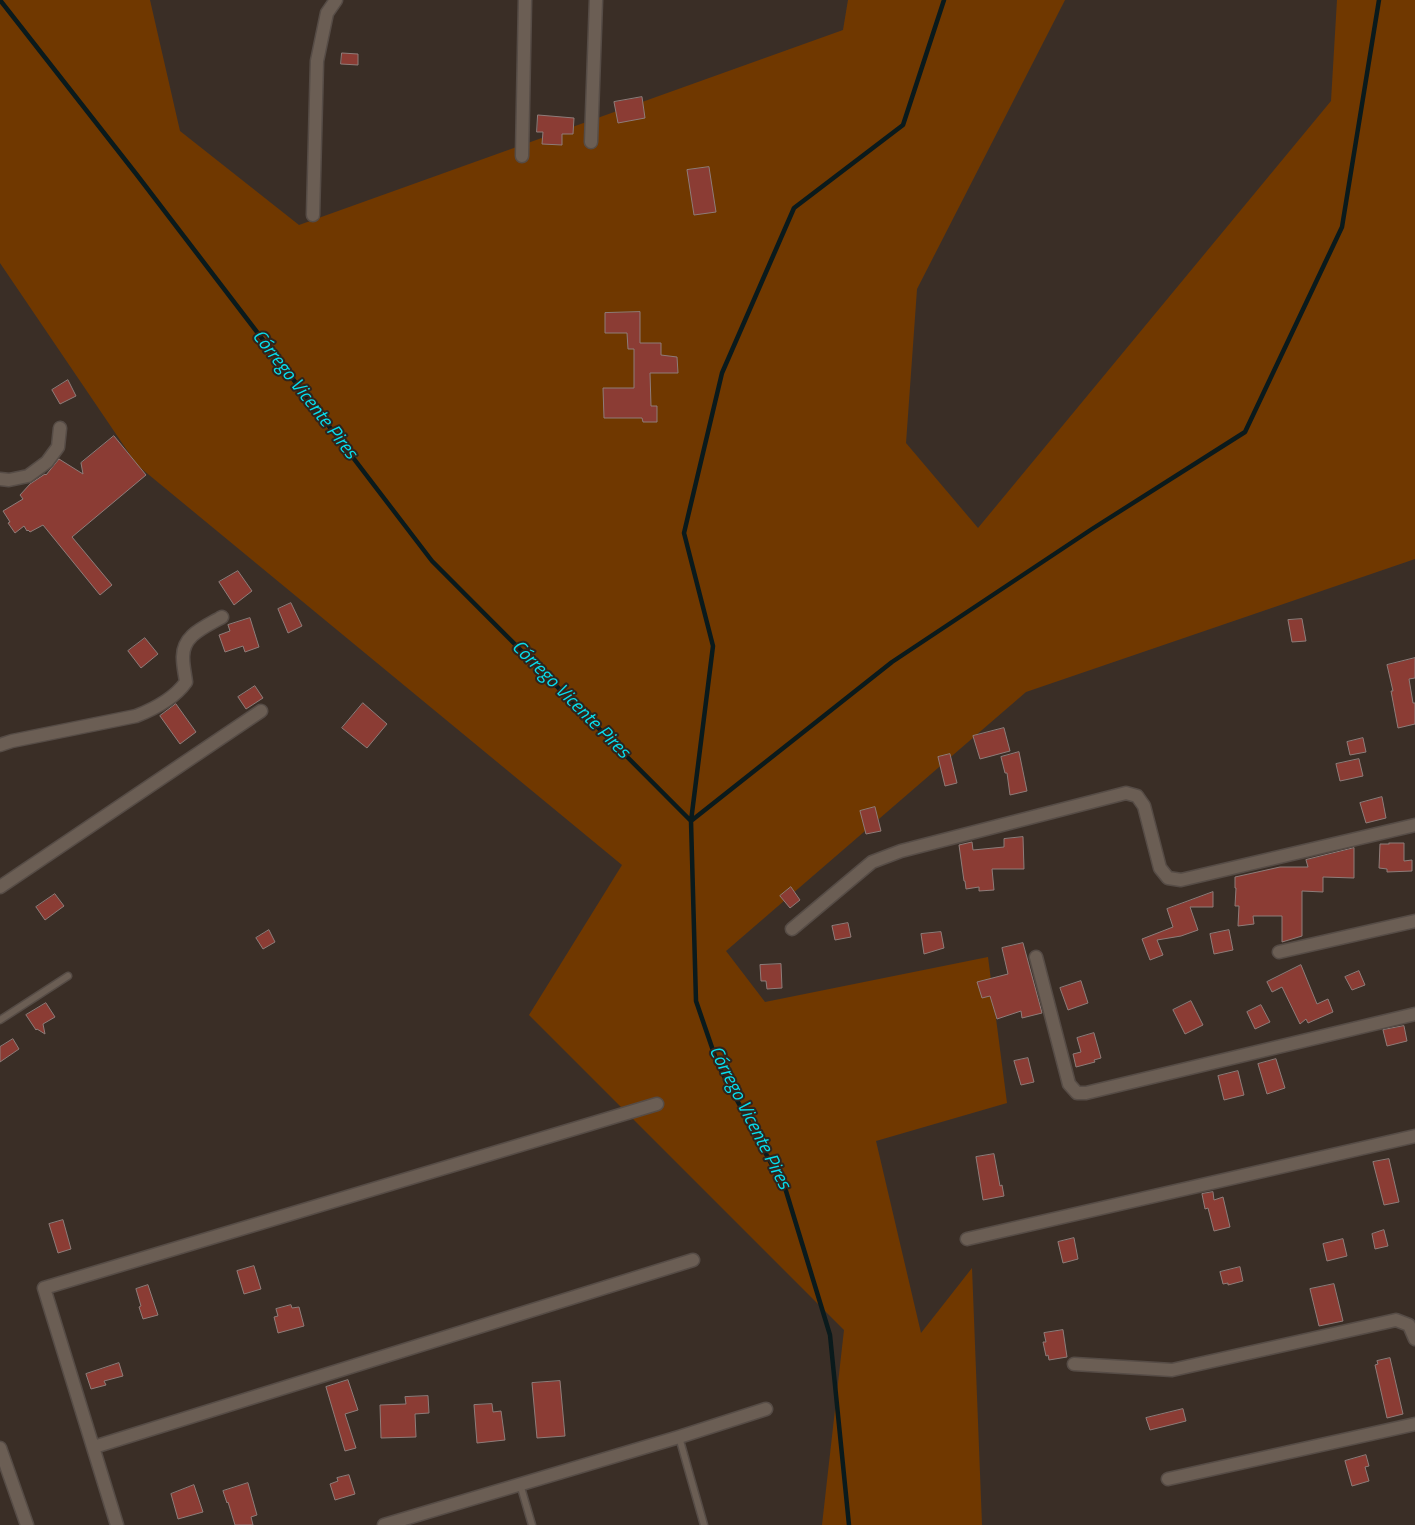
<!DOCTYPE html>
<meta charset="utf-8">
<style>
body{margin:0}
canvas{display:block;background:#3a2e26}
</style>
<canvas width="1415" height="1525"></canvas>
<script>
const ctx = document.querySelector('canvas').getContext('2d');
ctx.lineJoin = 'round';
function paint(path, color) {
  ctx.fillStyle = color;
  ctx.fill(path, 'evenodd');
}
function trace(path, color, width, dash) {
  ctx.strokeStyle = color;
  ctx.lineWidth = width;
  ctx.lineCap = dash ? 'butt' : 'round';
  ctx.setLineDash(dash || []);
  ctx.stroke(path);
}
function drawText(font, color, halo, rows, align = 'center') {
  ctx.font = font + ' "Titillium Web",sans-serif';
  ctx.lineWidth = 4;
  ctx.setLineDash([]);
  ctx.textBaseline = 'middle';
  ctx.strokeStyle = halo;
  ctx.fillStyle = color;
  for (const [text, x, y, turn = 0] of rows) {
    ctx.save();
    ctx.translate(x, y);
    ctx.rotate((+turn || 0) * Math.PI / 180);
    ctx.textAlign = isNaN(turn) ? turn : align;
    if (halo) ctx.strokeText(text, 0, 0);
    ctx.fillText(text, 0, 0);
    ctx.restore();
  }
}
paint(new Path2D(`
 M0,0H150L180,131L299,225L843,30L848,0H1065L917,289L906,443L978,528L1331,101L1337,0H1415V559L1026,692L726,951L765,1002L988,957L1007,1103L876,1141L921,1333L972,1268L982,1525H822L844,1330L529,1015L622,865L137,465L0,263Z`), '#703800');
trace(new Path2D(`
 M0,0L137,175L432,561L691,821L696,1001L718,1065L786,1191L830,1335L849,1525
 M691,821L892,662L1092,529L1245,432L1342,227L1379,0
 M691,821L713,646L684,533L722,373L794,208L903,125L944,0`), '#0a1a1c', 4.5);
const building = new Path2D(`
 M342,53L358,54V65L341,64Z
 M642,97L645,118L618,123L614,102Z
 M538,115L574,118L573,134H562V145L542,144L543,132H537Z
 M709,167L716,212L694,215L687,170Z
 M640,312V343H661V355L677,357L678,373H650L651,406H657V422H643L642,418H604L603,388H634V349H628L627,333H605V313Z
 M68,380L76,396L60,404L52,390Z
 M114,436L146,475L72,537L112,585L100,595L43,525L30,532L28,530L27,531L24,526L15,533L8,523L10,522L3,511L23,499L20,495L30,484L45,474L46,475L59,459L83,474L81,463Z
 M238,571L252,591L234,605L219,582Z
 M291,603L302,626L288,633L278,609Z
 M250,618L259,647L245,652L243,646L225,652L219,635L230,631L228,625Z
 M1302,619L1306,641L1292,642L1288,620Z
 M145,638L158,654L141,668L128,651Z
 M1415,658V678L1409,679L1413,703H1415V724L1398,728L1391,691H1393L1387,665Z
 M255,686L263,698L246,709L238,697Z
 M363,703L387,724L367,748L342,728Z
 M176,704L196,732L180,744L160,716Z
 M1004,728L1010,751L980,759L973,736Z
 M1363,738L1366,752L1350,755L1347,742Z
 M1019,752L1027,791L1010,795L1007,773H1005L1001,757Z
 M950,754L957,783L945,786L938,757Z
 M1359,759L1363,776L1340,781L1336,764Z
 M1382,797L1386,818L1366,823L1360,803Z
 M875,807L881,831L866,834L860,811Z
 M1023,837L1024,869H992L994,890L979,891V887L966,889L965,881H964L959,845L972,842L973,850L1004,847V839Z
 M1389,843H1404V861L1412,860V871L1387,872V869L1379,868L1380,844H1389Z
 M1354,848V878L1323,877V892L1302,891V936L1282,942V916H1253L1254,924L1238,926L1239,906H1235L1236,888H1235V877L1280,867H1308L1306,860Z
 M791,887L800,900L790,908L780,896Z
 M1213,892V907H1190L1198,930L1181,936L1157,940L1163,955L1150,960L1142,939L1173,927L1167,909Z
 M55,894L64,906L45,920L36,907Z
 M848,923L851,937L835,940L832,926Z
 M269,930L275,942L263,949L256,938Z
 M1229,930L1233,950L1214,954L1210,934Z
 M941,932L944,948L924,954L921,934Z
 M1023,943L1042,1013L1022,1018L1021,1011L997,1019L990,996L982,998L977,982L1008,974L1002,948Z
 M781,964L782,988L767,989L766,981H761L760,965Z
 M1301,965L1317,1004L1328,999L1333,1012L1308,1023L1306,1019L1300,1024L1282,987L1272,992L1267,982Z
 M1359,971L1365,985L1352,990L1345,977Z
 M1081,981L1088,1003L1068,1010L1060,988Z
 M1191,1001L1203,1025L1185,1034L1173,1010Z
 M46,1003L55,1017L43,1024L45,1034L37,1029L36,1030L26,1015Z
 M1261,1005L1270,1022L1255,1029L1247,1012Z
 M1404,1026L1407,1041L1387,1046L1383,1030Z
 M1094,1033L1101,1058L1094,1060L1095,1062L1076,1067L1073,1054L1081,1052L1077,1038Z
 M13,1039L19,1049L0,1062V1047Z
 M1028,1058L1034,1082L1021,1085L1014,1061Z
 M1276,1059L1285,1088L1267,1094L1258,1064Z
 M1238,1071L1244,1095L1224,1100L1218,1076Z
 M994,1154L1000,1186L1002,1185L1004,1196L983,1200L976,1157Z
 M1389,1159L1399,1202L1384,1205L1373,1162Z
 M1213,1192L1214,1200L1223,1197L1230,1227L1214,1231L1208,1208L1205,1209L1202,1194Z
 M63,1220L71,1249L58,1253L49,1224Z
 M1384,1230L1388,1246L1375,1249L1372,1234Z
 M1074,1238L1078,1259L1063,1263L1058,1242Z
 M1343,1239L1347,1256L1327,1261L1323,1244Z
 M254,1266L261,1289L244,1294L237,1271Z
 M1240,1267L1243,1281L1228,1285V1283L1223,1284L1220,1272Z
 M1334,1284L1343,1321L1319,1326L1310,1289Z
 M148,1285L158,1315L143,1319L139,1307L141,1306L136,1289Z
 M291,1305L292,1308L299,1307L304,1326L278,1333L274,1317L278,1316L276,1309Z
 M1063,1330L1067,1357L1049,1360L1048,1355L1046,1356L1043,1342H1046L1044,1333Z
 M1390,1358L1403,1414L1387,1418L1375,1365L1378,1364L1377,1361Z
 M119,1363L123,1376L104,1381L106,1385L91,1389L86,1374Z
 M348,1380L358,1410L345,1414L356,1448L345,1451L326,1387Z
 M560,1381L565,1436L537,1438L532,1383Z
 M428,1396L429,1413L415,1414L416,1437L381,1438L380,1405L406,1404L405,1397Z
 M492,1404L493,1412L501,1411L505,1440L477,1443L474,1405Z
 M1183,1409L1186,1421L1150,1430L1146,1418Z
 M1366,1455L1369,1466L1365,1467L1369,1481L1352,1486L1345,1461Z
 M349,1475L355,1494L335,1500L330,1484L338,1481L337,1478Z
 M248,1483L257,1515L251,1517L253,1525H235L228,1502L227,1503L223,1491Z
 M194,1485L203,1512L178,1519L171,1494Z`);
paint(building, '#8b3c34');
trace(building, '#8e7c79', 1);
const service = new Path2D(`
 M0,1020L68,976
 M679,1437L704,1525
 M520,1484L532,1525`);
const minor = new Path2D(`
 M591,142L596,0
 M522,156L525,0
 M313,215L317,61L327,13L336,0
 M0,479L9,480L28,476L47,462L58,447L60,428
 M0,745L12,741L136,716C154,709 174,699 186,682C185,674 183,666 183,658C182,635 205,627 222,617
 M0,887L261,711
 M792,929L872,862L901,851L1126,793L1137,796L1144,806L1160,868L1168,878L1181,880L1415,825
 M1279,952L1415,921
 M1036,957L1069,1084L1077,1093H1086L1415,1014
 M967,1239L1415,1136
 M1074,1364L1172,1370L1396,1320L1409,1325L1415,1339
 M94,1447L693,1260
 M0,1448L27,1525
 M1168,1479L1415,1424
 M117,1525L44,1288L657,1104
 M384,1525L679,1437L766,1409`);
trace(service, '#564c46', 9);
trace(minor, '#564c46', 15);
trace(service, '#6b5e54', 6);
trace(minor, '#6b5e54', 12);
drawText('italic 19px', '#07dded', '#30241c', [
 ["Córrego Vicente Pires",304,395,52],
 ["Córrego Vicente Pires",570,700,45],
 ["Córrego Vicente Pires",749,1118,63]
]);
</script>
